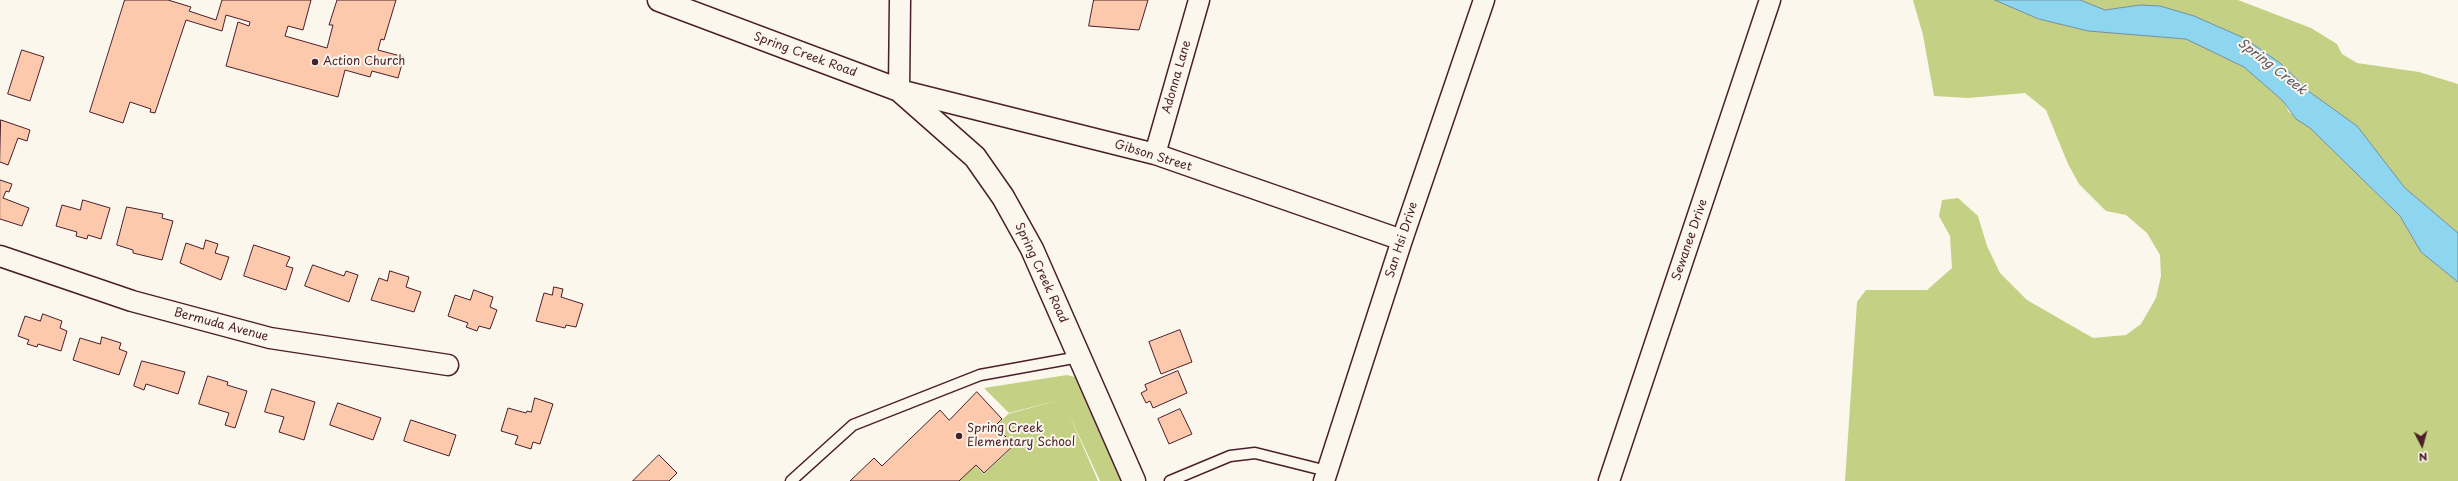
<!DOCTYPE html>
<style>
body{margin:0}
#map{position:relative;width:2458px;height:481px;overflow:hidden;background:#fbf7ec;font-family:"Playpen Sans",sans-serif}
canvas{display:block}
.north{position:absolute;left:2402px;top:425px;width:40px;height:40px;-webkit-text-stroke:3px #fbf7ec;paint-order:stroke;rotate:174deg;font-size:11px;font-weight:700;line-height:16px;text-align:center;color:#4a1f2b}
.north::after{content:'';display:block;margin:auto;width:14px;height:18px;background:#4a1f2b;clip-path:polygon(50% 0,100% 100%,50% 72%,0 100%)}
</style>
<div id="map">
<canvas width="2458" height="481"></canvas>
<div class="north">N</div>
</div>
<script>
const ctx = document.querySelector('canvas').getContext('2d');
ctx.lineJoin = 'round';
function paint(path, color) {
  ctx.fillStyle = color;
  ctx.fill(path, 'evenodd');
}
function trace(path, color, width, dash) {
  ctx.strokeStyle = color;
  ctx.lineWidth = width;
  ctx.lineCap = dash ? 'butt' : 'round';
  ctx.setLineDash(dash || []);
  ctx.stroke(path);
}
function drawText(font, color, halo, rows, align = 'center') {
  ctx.font = font + ' "Playpen Sans",sans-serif';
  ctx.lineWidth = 4;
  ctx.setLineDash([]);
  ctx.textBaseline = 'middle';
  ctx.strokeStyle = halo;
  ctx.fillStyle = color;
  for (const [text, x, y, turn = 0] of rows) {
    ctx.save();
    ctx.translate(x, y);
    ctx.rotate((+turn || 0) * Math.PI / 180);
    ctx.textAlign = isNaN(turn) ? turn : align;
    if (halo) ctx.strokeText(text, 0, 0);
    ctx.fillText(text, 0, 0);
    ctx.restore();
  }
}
paint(new Path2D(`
 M1913,0H1995L2039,19L2088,31L2186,39L2244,67L2283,101L2289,112L2310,128L2400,216L2421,252L2458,282V481H1845L1857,302L1866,290H1927L1952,268L1950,236L1939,216L1942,200L1958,198L1978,216L1987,246L2000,273L2027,300L2093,338L2126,335L2141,324L2156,298L2161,276L2160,255L2147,233L2126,215L2106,211L2079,184L2068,164L2046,110L2025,93L1968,98L1934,96L1923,35Z
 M2080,0H2238L2311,28L2337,44L2342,54L2357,63L2419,72L2458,84V233L2405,188L2357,126L2311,93L2280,63L2244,38L2194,16L2160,6L2140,5L2105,10Z
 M1067,375L1075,377L1121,481H1100L1069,414L1098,481H959L975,465L984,474L1014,446L996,426L1008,414L1063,399L1009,413L984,388Z`), '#c4d084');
const water = new Path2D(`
 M1995,0H2080L2105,10L2140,5L2160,6L2194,16L2244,38L2280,63L2311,93L2357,126L2405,188L2458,233V282L2421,252L2400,216L2310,128L2296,119L2283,101L2244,67L2186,39L2088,31L2039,19Z`);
paint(water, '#8ed6ef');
trace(water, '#738da1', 1);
const building = new Path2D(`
 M125,0H168L191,7L189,11L216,20L222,0H311L303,30L288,26L285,36L327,48L333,25H329L337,0H396L384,40L381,39L378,50L404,57L398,78L372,71L370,77L345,70L338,97L226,66L238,22L249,26L250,22L226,15L222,31L186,20L155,113L150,112L151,109L130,102L123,123L90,112Z
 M1094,0H1148L1139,30L1089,26Z
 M22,50L44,57L30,101L8,94Z
 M1,120L30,130L27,141L18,138L8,165L0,162Z
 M0,180L12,184L9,192L6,191L3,198L29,208L22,226L0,219Z
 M83,200L110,208L101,239L88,235L87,239L76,236L77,232L56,226L62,205L80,210Z
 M127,207L163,214L162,218L173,221L162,260L133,253V250L117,245Z
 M206,240L218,244L215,253L229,257L221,280L180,263L186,243L203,249Z
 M254,245L290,257L286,266L293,268L286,290L244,276Z
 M313,265L344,276L346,271L358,275L349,302L305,286Z
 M390,271L409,277L406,287L421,292L414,312L371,300L379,278L387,281Z
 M554,287L563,289L561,297L583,304L576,327L566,325L565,328L536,321L544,293L552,295Z
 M474,290L493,297L490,307L497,310L490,329L479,326L477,331L466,327L468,323L448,316L455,295L470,300Z
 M43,314L62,321L60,328L67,331L61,351L38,344L37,347L27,344L29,340L18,336L25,316L40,321Z
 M1180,330L1192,362L1161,374L1149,342Z
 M102,337L121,343L119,349L127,352L119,375L73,360L80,338L100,344Z
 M142,361L185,372L178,394L146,384L144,390L134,386Z
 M1178,371L1187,393L1153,408L1150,401L1146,403L1141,393L1147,390L1145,385Z
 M208,376L228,382L227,385L247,391L235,428L225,425L229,413L199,404Z
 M272,389L315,402L304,440L279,432L284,417L265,412Z
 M977,392L1002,419L995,426L1014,445L984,473L976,465L959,481H850L874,458L882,466L940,410L949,420Z
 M535,398L553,404L540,444L533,442L531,449L515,444L518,436L501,431L508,408L526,413L527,411L531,412Z
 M338,403L381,418L373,440L330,425Z
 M1180,409L1192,434L1169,444L1158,419Z
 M411,420L456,435L449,456L404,441Z
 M659,455L677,473L669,481H633Z`);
paint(building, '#fdc9ad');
trace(building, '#4a1f2b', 1);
const service = new Path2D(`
 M791,481L853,425L980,375L1079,357
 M1170,481L1230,456L1255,453L1327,471`);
const minor = new Path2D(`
 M900,0L899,90L1155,154L1402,240
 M1155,154L1199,0
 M0,256L132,301L270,338L448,365
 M1324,481L1402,240L1484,0
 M1609,481L1770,0`);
const tertiary = new Path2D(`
 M659,0L899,90L975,157L1003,197L1032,249L1134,481`);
trace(service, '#4a1f2b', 13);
trace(minor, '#4a1f2b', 23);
trace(tertiary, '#4a1f2b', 25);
trace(service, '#fbf7ec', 10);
trace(minor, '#fbf7ec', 20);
trace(tertiary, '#fbf7ec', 22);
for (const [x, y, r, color] of [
 [315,62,4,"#4a1f2b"],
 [959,436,4,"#4a1f2b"]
]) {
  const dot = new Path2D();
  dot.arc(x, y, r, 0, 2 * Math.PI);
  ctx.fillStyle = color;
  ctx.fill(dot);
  trace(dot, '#fbf7ec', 1.5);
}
drawText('12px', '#4a1f2b', '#fbf7ec', [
 ["Spring Creek Road",805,55,20],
 ["Adonna Lane",1177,77,-74],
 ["Gibson Street",1153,156,17],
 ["San Hsi Drive",1402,240,-72],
 ["Sewanee Drive",1690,240,-71],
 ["Spring Creek Road",1041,273,65],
 ["Bermuda Avenue",221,325,15]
]);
drawText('12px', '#4a1f2b', '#fbf7ec', [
 ["Action Church",323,62],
 ["Spring Creek",967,429],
 ["Elementary School",967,443]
], 'left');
drawText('italic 13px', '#5e5666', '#fbf7ec', [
 ["Spring Creek",2272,67,38]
]);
</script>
